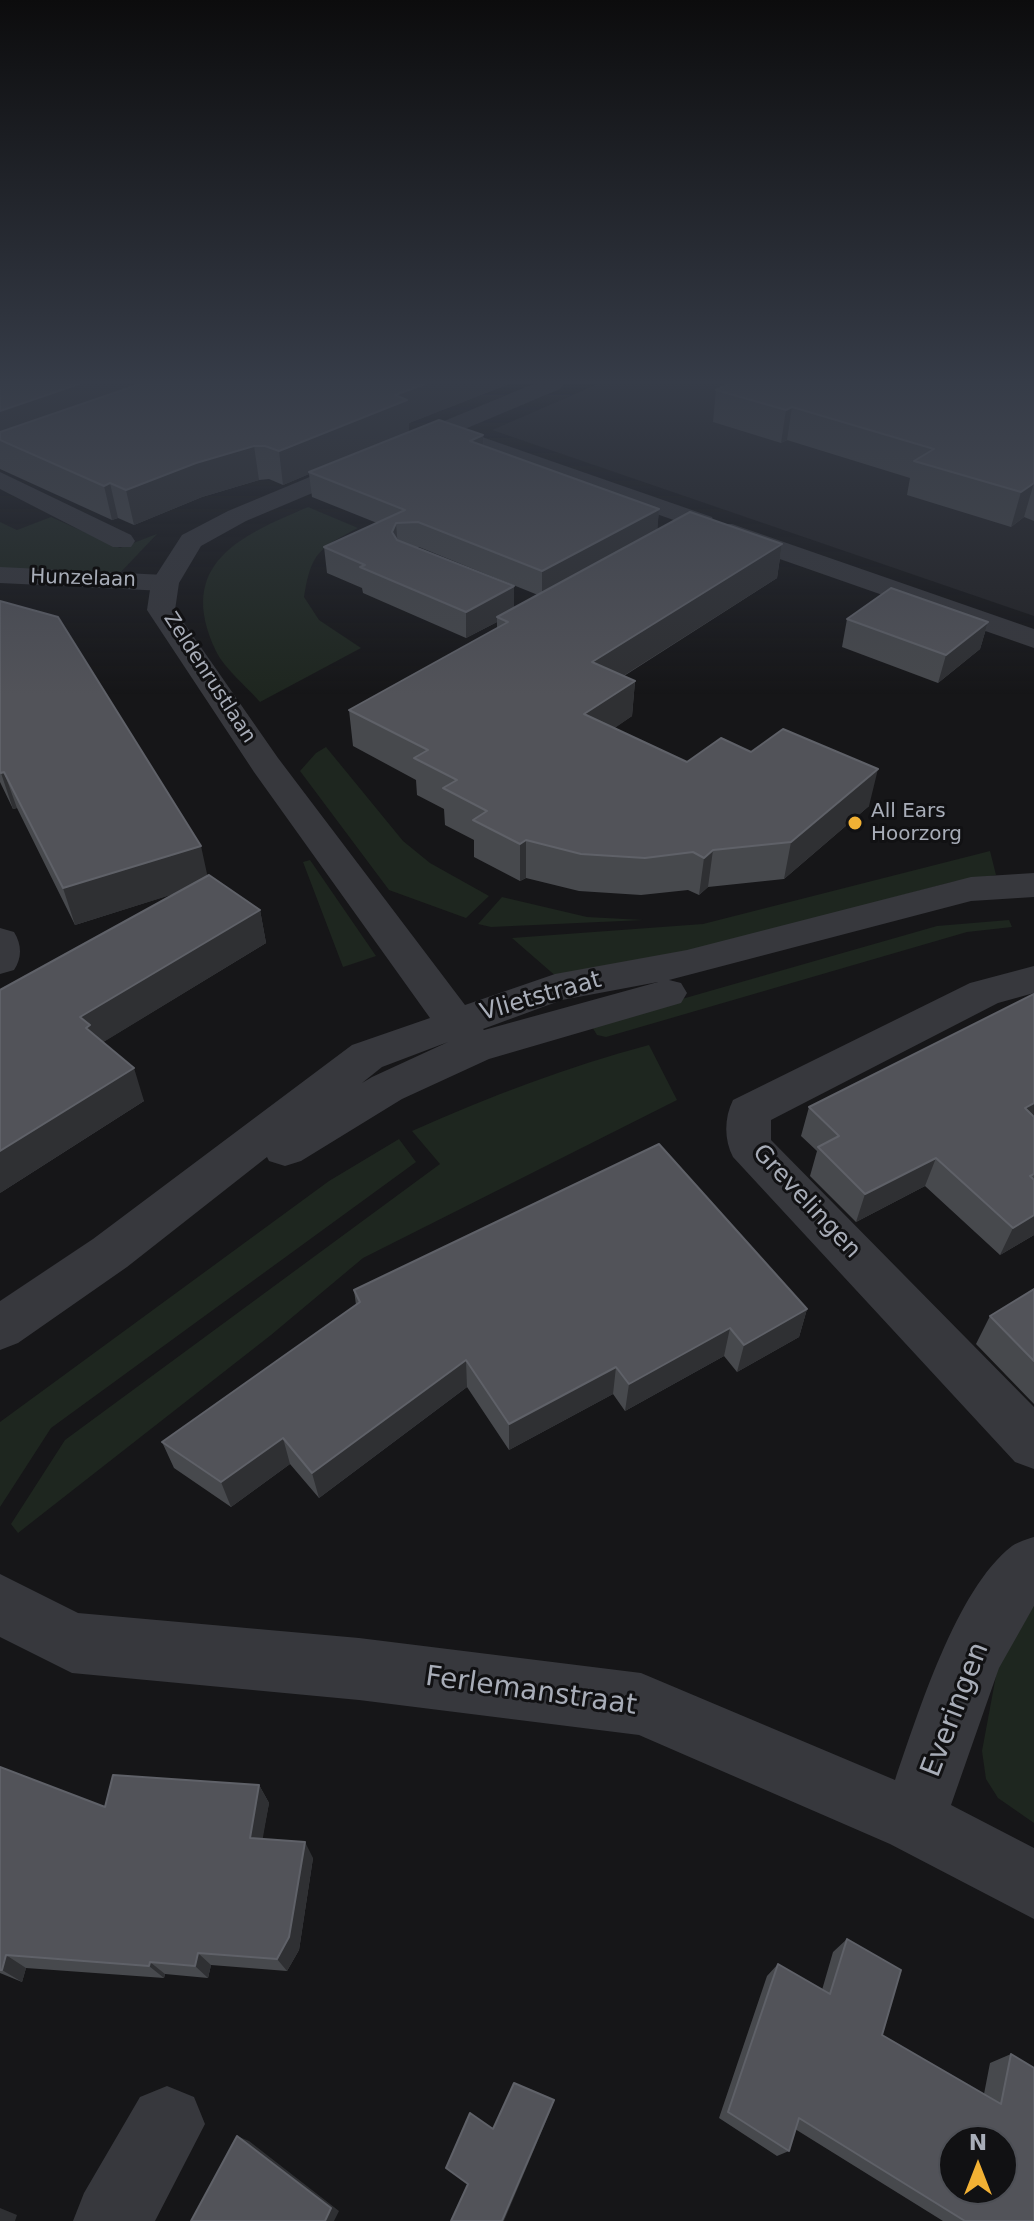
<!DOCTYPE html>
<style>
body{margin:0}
#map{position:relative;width:1034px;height:2221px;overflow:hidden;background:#161618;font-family:"DejaVu Sans",sans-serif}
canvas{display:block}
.north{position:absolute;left:938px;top:2125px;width:80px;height:80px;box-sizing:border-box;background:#111113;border:2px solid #4d4f55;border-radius:50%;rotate:0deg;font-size:22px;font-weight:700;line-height:32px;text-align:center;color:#a8adb8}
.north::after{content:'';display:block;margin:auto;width:28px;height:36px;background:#f2b134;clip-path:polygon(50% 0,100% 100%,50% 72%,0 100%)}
</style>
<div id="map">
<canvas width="1034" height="2221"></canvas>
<div class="north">N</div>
</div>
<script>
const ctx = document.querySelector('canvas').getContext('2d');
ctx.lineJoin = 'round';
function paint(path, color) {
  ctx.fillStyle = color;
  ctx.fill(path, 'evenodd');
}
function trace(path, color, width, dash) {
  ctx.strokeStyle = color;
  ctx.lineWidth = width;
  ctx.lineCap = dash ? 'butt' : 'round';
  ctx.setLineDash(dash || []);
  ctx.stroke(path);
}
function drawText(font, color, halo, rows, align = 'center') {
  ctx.font = font + ' "DejaVu Sans",sans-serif';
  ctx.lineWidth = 6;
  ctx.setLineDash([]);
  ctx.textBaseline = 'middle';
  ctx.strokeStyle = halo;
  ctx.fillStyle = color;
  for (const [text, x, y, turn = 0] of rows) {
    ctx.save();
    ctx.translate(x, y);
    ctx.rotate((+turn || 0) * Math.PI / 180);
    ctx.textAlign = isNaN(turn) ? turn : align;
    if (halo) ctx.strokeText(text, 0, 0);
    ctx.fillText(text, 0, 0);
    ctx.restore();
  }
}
paint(new Path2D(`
 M598,384H1034V616L492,430Z`), '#222225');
paint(new Path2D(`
 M308,507L358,528C319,548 311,553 304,597L319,620L361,648L260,702C249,689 223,667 216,651C175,564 240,536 308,507Z
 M51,517L120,548L157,534L118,575L0,568V522L17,530Z
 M326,747L403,841L430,863L489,896L466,918L389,890L300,771L316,753Z
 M990,851L996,875L952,882L682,954L558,978L512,938L703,924Z
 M310,860L376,956L343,967L303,862Z
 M502,897L587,917L643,920L491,927L478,924Z
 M1009,920L1012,927L967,932L606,1037L597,1035L591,1025L937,926Z
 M649,1045L677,1100L363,1258L271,1335L18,1533L11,1524L65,1440L440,1164L412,1131C490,1096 567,1067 649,1045Z
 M399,1139L416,1162L51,1428L0,1507V1422L329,1181Z
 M1034,1606V1823L998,1798L986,1779L982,1751L998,1665Z`), '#1e261f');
paint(new Path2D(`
 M442,423L712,517L714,524H732L1034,629V648L714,536L712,528L677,548H659L655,542L659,536L682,523L434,435L431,430L434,425Z
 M0,472L131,535L135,541L131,547H113L0,489Z
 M0,567L165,575L175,577L179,583L175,589L165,591L0,583Z
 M0,928L14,932C22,945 22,958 14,970L0,974Z
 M1034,966V993L998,1003L771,1120V1140L1034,1407V1469L1015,1462L733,1157C724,1140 724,1118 733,1100L970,983Z
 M1034,1537V1606L999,1668L951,1805L1034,1848V1919L890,1844L639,1735L359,1700L72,1673L0,1637V1574L78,1613L359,1638L641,1673L895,1780C918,1714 956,1589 1012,1546C1018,1542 1027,1539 1034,1537Z
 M167,2086L194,2097L205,2124L155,2221H73L84,2193L140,2097Z`), '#37383d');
paint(new Path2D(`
 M533,384H563L560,389L246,521L201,546L179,583L175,610L278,758L465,1005L555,974L687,950L971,877L1034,873V897L971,901L669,980L681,983L687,993L681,1003L489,1059L402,1099L301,1161L285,1166L269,1161L267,1157L127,1267L18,1343L0,1350V1301L93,1239L352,1045L430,1018L254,772L147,610L151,583L182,535L228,511ZM658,982L484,1030L483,1029L562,1000ZM448,1042L372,1077L362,1083L382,1067Z`), '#37383d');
paint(new Path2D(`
 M0,384H509L409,423V432L483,435L484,446L659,509L657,530L782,544L777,578L624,676L635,681L632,716L614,728L687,762L751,752L869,806L784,879L708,887L699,895L688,890L641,895L579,891L526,878L520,881L474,857V840L445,825L444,809L417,795L416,780L353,746L349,710L497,628V622L466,638L363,593L362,588L327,573L324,547L377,523L312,497L309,474L283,485L269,479L259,480L202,497L134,525L118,518L112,520L0,469ZM417,547H419L538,595L514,608V586Z
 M1034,384V521L1024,517L1011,527L907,495L910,478L787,440L781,443L713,422L716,390Z
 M0,601L207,876L260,910L266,943L103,1042L144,1101L0,1193L176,893L75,925L17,808L13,809L0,782Z
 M847,619L988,622L980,649L938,683L842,647Z
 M1034,994V1235L1000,1255L925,1186L856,1222L810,1176L817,1151L801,1136L809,1107Z
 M1034,1289V1404L976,1344L990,1316Z
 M354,1290L807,1309L799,1337L737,1372L724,1356L625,1411L613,1394L509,1450L467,1387L319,1498L290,1464L231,1507L174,1468L162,1442L356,1305Z
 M0,1767L105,1807L259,1785L269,1803L262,1839L313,1858L299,1950L287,1971L211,1965L208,1978L165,1974L164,1978L26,1968L22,1982L0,1973Z
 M847,1939L882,2035L984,2094L990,2063L1011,2054L1034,2221H943L795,2129L789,2151L777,2156L719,2118L767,1976L778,1964L822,1990L833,1952Z`), '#47494d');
paint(new Path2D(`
 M79,384H176L0,440V411Z
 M425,384H509L409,423V432L309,472V474L283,485L279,451L395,395Z
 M792,407L787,440L781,443L786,410Z
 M483,435L484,458L470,441Z
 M254,446L259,480L202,497L134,525L126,490L196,463Z
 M110,483L118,518L112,520L104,486Z
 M1034,483L1024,517L1011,527L1021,492Z
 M659,509L657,534L542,597V571Z
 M396,523L398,548L392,532Z
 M782,544L777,578L590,697L592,662Z
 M514,586V612L497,617V622L466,638V612Z
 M988,622L980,649L938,683L946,655Z
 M635,681L632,716L582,751L584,714Z
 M878,769L869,806L784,879L791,842Z
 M4,772L17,808L13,809L1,773Z
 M526,840V878L520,881V844Z
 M201,846L209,883L75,925L63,888Z
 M713,850L708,887L699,895L704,858Z
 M260,910L266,943L97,1046L80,1017Z
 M134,1068L144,1101L0,1193V1151Z
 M1034,1103V1124L1025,1108Z
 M936,1158L925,1186L856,1222L865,1194Z
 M1034,1215V1235L1000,1255L1013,1228Z
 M807,1309L799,1337L737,1372L744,1345Z
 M730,1328L724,1356L625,1411L629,1384Z
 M466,1360L467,1387L319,1498L312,1473Z
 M616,1367L613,1394L509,1450V1424Z
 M283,1438L290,1464L231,1507L221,1482Z
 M259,1785L269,1803L260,1854L250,1838Z
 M305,1842L313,1858L299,1950L287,1971L277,1959Z
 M198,1953L211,1965L208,1978L195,1966Z
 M6,1955L26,1968L22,1982L2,1970Z
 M150,1962L165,1974L164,1978L149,1966Z
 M554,2100L552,2107L504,2221H502Z
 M237,2136L249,2141L339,2211L334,2221H325Z
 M0,2208L17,2215L15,2221H0Z`), '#2f3033');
const building = new Path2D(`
 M0,384H79L0,411Z
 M140,384H425L395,395L407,400L279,451L265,446H254L196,463L126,490L110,483L104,486L0,440V432Z
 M728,384H1034V483L1021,492L914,461L934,449L792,407L786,410L716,390Z
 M439,420L483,435L470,441L659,509L542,571L418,522L396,523L392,532L397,540L514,586L466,612L360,567L365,565L324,547L405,510L309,472Z
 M690,512L782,544L592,662L635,681L584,714L687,762L721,738L751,752L783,729L878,769L791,842L713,850L704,858L693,852L645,858L581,854L526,840L520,844L473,820L487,811L443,788L457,780L414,758L428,750L349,710L508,622L497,617Z
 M891,588L988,622L946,655L847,619Z
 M0,601L58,617L201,846L63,888L4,772L1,773L0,771Z
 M209,875L260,910L80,1017L90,1025L86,1028L134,1068L0,1151V990Z
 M1034,994V1103L1025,1108L1034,1117V1174L1030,1176L1034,1180V1215L1013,1228L936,1158L865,1194L818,1147L839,1136L809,1107Z
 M659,1144L807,1309L744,1345L730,1328L629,1384L616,1367L509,1424L466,1360L312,1473L283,1438L221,1482L162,1442L360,1302L354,1290Z
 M1034,1289V1361L990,1316Z
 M0,1767L105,1807L113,1775L259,1785L250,1838L305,1842L289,1937L277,1959L198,1953L195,1966L150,1962L149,1966L6,1955L2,1970H0Z
 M847,1939L901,1970L882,2035L1001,2104L1011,2054L1034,2068V2221H965L799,2118L789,2151L728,2112L778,1964L830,1994ZM954,2141H1002V2189H954Z
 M514,2083L554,2100L502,2221H451L468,2184L446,2168L470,2113L493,2129Z
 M237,2136L331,2208L325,2221H191Z`);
paint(building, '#525359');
trace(building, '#5f6168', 2);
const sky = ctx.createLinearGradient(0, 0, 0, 695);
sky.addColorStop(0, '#0c0c0d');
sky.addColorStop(0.55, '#363c48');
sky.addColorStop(1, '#363c4800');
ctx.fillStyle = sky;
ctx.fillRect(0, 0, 1034, 695);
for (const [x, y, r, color] of [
 [855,823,8,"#f2b134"]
]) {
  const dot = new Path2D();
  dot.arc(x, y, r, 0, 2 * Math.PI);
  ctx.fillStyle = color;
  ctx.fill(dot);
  trace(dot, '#111113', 3);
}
drawText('20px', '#a8adb8', '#111113', [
 ["Hunzelaan",83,579,2],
 ["Zeldenrustlaan",209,678,57]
]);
drawText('20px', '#a8adb8', '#111113', [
 ["All Ears",871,812],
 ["Hoorzorg",871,835]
], 'left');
drawText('24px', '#a8adb8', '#111113', [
 ["Vlietstraat",541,997,-16],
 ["Grevelingen",806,1202,47]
]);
drawText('28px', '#a8adb8', '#111113', [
 ["Ferlemanstraat",531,1692,8],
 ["Everingen",956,1710,-69]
]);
</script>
